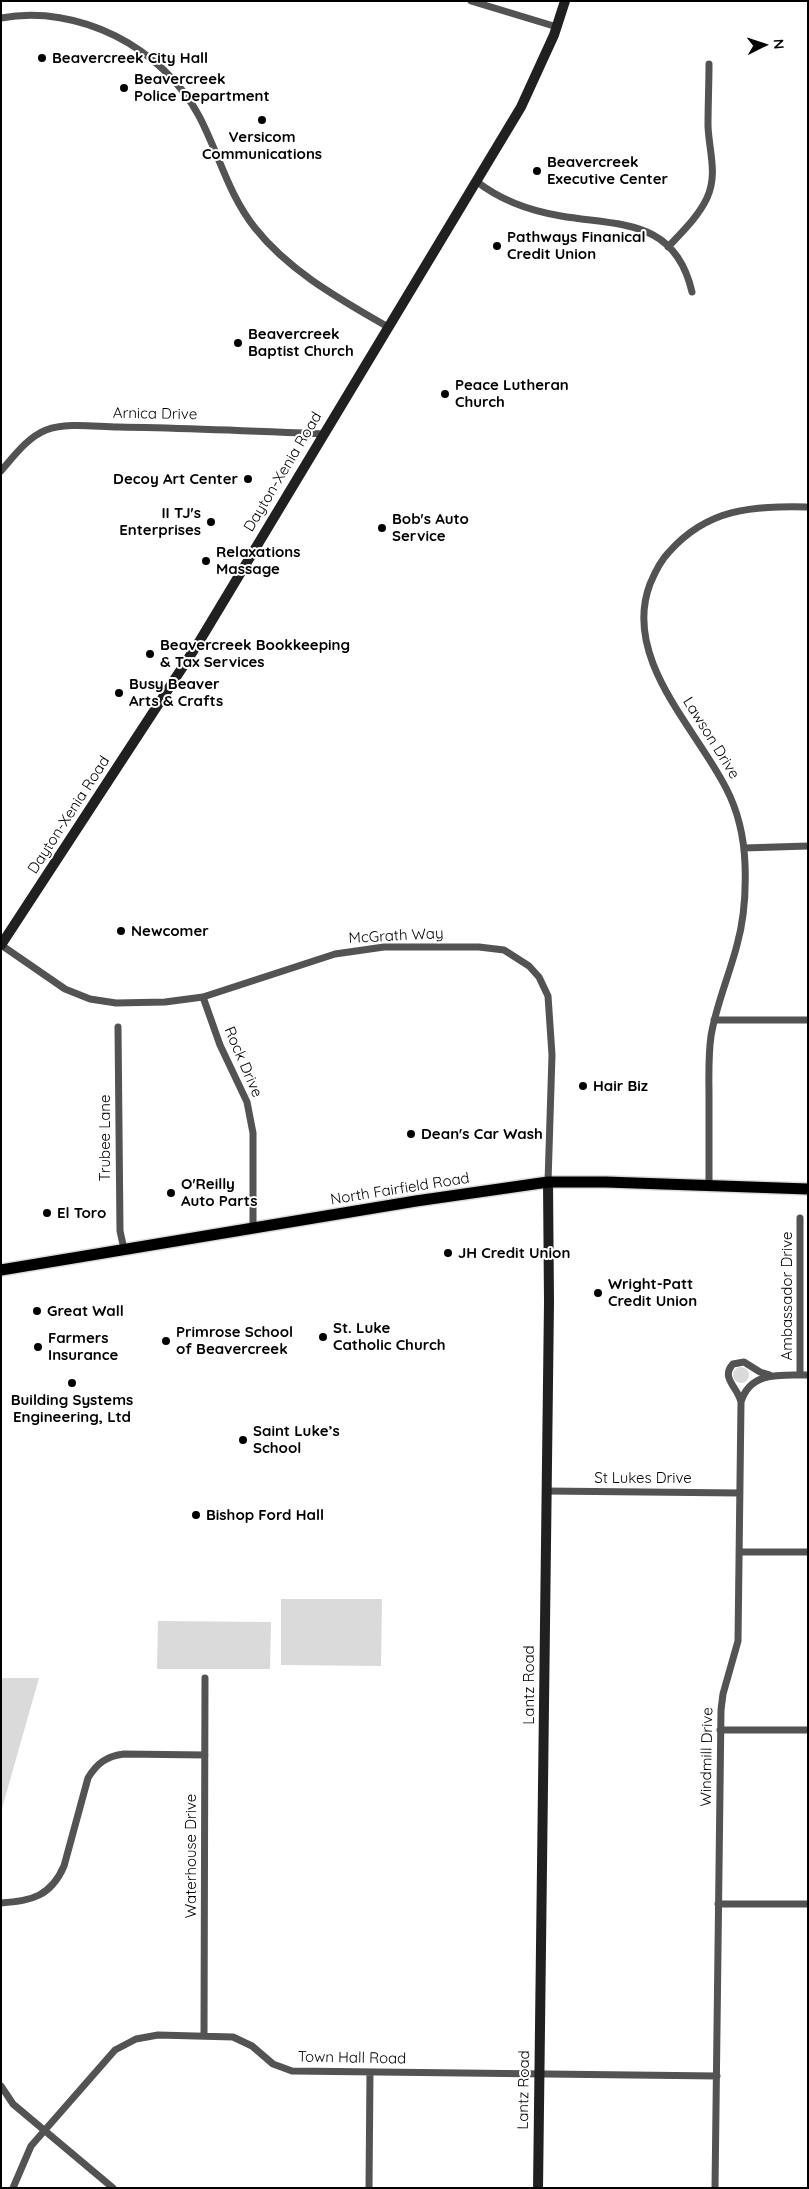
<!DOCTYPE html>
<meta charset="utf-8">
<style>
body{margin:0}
#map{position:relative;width:809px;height:2189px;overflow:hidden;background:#fff;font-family:Quicksand,sans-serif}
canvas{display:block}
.frame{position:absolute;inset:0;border:2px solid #000;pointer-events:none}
.north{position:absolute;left:739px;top:20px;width:50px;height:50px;-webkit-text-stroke:4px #fff;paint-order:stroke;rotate:86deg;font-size:14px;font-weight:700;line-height:20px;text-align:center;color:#000}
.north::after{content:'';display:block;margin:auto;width:18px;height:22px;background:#000;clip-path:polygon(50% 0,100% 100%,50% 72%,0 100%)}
</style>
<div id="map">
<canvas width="809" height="2189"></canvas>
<div class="frame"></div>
<div class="north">N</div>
</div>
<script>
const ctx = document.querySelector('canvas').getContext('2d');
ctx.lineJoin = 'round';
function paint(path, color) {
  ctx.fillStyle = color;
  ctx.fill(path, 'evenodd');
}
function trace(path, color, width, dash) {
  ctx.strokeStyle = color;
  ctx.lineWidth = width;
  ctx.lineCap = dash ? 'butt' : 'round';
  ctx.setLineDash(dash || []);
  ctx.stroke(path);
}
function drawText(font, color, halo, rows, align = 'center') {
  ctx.font = font + ' Quicksand,sans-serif';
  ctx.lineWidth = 4;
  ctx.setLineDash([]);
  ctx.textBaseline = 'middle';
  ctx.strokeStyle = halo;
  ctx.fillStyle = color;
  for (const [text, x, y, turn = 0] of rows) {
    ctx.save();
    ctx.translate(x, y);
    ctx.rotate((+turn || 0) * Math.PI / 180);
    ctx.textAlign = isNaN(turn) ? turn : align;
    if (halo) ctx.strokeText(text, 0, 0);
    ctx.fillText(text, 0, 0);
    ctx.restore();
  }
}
paint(new Path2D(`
 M733 1375a8 8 0 1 1 16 0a8 8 0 1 1-16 0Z
 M281,1599H382L381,1666L281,1665Z
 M158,1621L271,1622L270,1669H157Z
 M1,1678H39L1,1812Z`), '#dadada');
const primary = new Path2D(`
 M1,1270L416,1201L548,1182H606L808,1189`);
trace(primary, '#dbdbdb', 14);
trace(new Path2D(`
 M471,1L557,27
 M1,18C79,4 162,47 199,116C219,154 228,194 255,228C290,272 340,299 388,327
 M476,181C500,200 531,211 561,216C619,226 675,218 692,292
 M668,247C682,232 698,217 707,198C718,174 709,151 708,126C708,105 709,84 709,64
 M1,471C14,456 28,437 46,430C68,422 96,427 118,427C187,428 255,431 324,434
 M744,848L808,846
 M1,945L65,989L90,999L116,1003L165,1002L203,997L335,954L384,947H479L504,950L529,966L539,977L548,996L552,1055L548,1182
 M203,997L220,1045L247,1102L253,1133V1229
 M714,1020H808
 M118,1027L120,1231L124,1249
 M709,1185C709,1156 709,1127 709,1098C709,1077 708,1057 711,1036C716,1005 729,976 737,945C744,920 746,890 745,864C744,838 738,811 726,788C695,727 622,658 650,584C655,572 660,561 669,552C708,508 752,506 808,507
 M800,1218V1375
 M741,1402C738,1387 720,1378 733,1364L744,1362L760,1372L770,1375
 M546,1491L740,1493
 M739,1552H808
 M720,1730H808
 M1,1903C32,1901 51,1896 64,1866L88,1778C97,1763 107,1756 124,1754L205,1755
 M718,1904H808
 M204,2035L205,1678
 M1,2086L13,2104L113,2188
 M13,2188L31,2146L115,2050L136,2039L158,2035L233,2037L252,2046L273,2064L292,2071L717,2076
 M369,2188L370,2072
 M715,2188L721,1710L723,1694L738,1641L741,1402C750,1371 781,1375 808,1375`), '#535353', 7);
trace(new Path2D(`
 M1,945L199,642L521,107L554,35L565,1
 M538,2188L549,1302L548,1182`), '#202020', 10);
trace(primary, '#000', 11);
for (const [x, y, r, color] of [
 [42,58,5,"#000"],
 [124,88,5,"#000"],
 [262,120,5,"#000"],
 [537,171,5,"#000"],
 [497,246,5,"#000"],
 [238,343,5,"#000"],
 [445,394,5,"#000"],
 [248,479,5,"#000"],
 [211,522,5,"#000"],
 [382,528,5,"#000"],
 [206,561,5,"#000"],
 [150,654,5,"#000"],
 [119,693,5,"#000"],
 [121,931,5,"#000"],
 [583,1086,5,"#000"],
 [411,1134,5,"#000"],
 [171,1193,5,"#000"],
 [47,1213,5,"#000"],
 [448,1253,5,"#000"],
 [598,1293,5,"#000"],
 [37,1311,5,"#000"],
 [323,1337,5,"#000"],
 [166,1341,5,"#000"],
 [38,1347,5,"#000"],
 [72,1383,5,"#000"],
 [243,1440,5,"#000"],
 [196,1515,5,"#000"]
]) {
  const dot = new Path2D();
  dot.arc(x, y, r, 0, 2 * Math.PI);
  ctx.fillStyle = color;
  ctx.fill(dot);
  trace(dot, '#fff', 2);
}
drawText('bold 15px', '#000', '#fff', [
 ["Beavercreek City Hall",52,58],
 ["Beavercreek",134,79],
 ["Police Department",134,96],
 ["Versicom",262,137,"center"],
 ["Communications",262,154,"center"],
 ["Beavercreek",547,162],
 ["Executive Center",547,179],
 ["Pathways Finanical",507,237],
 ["Credit Union",507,254],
 ["Beavercreek",248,334],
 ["Baptist Church",248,351],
 ["Peace Lutheran",455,385],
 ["Church",455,402],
 ["Decoy Art Center",238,479,"right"],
 ["II TJ's",201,513,"right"],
 ["Enterprises",201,530,"right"],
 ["Bob's Auto",392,519],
 ["Service",392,536],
 ["Relaxations",216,552],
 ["Massage",216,569],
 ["Beavercreek Bookkeeping",160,645],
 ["& Tax Services",160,662],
 ["Busy Beaver",129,684],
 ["Arts & Crafts",129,701],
 ["Newcomer",131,931],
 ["Hair Biz",593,1086],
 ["Dean's Car Wash",421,1134],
 ["O'Reilly",181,1184],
 ["Auto Parts",181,1201],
 ["El Toro",57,1213],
 ["JH Credit Union",458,1253],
 ["Wright-Patt",608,1284],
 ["Credit Union",608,1301],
 ["Great Wall",47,1311],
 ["St. Luke",333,1328],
 ["Catholic Church",333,1345],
 ["Primrose School",176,1332],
 ["of Beavercreek",176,1349],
 ["Farmers",48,1338],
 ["Insurance",48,1355],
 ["Building Systems",72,1400,"center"],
 ["Engineering, Ltd",72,1417,"center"],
 ["Saint Luke’s",253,1431],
 ["School",253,1448],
 ["Bishop Ford Hall",206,1515]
], 'left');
drawText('15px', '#000', '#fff', [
 ["Arnica Drive",155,414,1],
 ["Dayton-Xenia Road",283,472,-59],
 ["Lawson Drive",711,738,58],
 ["Dayton-Xenia Road",69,815,-57],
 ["McGrath Way",396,936,-3],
 ["Rock Drive",243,1062,67],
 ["Trubee Lane",105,1138,-90],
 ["North Fairfield Road",400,1189,-9],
 ["Ambassador Drive",787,1296,-90],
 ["St Lukes Drive",643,1478],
 ["Lantz Road",529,1685,-90],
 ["Windmill Drive",707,1757,-89],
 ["Waterhouse Drive",191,1856,-90],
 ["Town Hall Road",352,2058,1],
 ["Lantz Road",524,2090,-89]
]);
</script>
